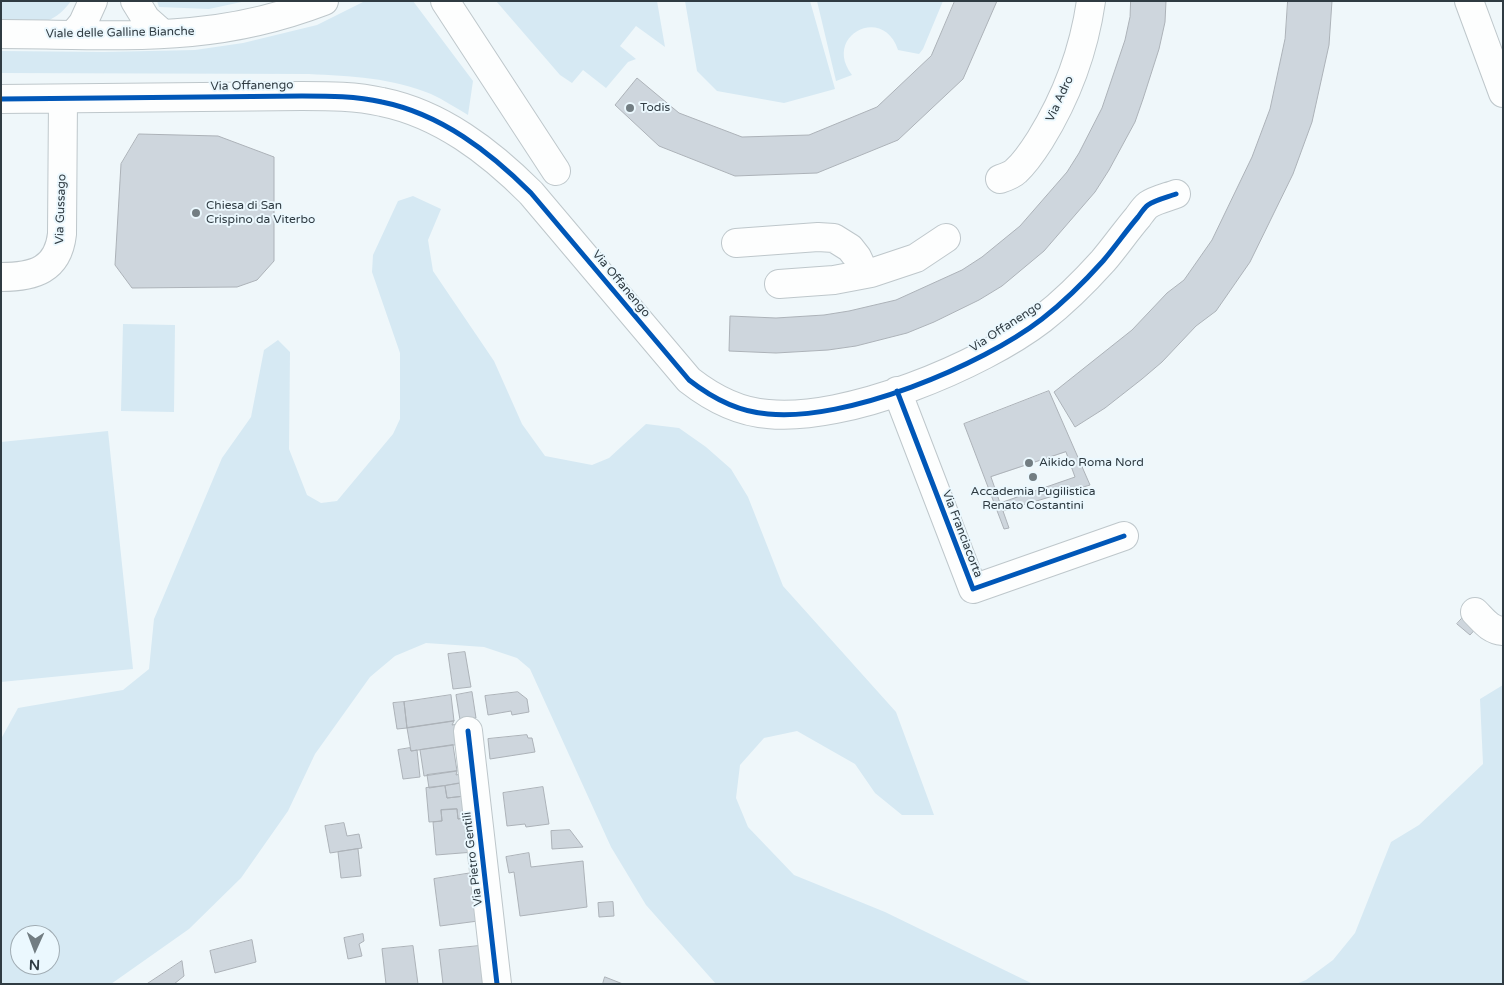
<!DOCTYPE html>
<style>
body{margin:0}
#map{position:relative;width:1504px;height:985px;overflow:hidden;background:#eff7fa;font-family:"Varela Round",sans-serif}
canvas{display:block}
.frame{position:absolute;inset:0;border:2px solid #2f3b42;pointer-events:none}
.north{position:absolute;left:10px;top:925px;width:50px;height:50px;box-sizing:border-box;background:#ebf8fe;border:1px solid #a0acb3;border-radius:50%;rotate:182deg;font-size:14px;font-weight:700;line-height:20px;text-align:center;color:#2f3b42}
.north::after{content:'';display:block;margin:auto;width:18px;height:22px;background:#727d82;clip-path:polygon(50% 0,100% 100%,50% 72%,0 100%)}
</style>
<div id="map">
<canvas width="1504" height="985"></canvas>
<div class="frame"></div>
<div class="north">N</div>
</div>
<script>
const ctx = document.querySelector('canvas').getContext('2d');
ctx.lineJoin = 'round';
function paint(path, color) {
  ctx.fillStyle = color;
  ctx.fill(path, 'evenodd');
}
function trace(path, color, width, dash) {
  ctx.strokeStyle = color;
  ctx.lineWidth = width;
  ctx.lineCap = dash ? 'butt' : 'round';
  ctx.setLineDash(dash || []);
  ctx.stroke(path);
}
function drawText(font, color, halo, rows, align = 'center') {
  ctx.font = font + ' "Varela Round",sans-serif';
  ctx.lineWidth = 4;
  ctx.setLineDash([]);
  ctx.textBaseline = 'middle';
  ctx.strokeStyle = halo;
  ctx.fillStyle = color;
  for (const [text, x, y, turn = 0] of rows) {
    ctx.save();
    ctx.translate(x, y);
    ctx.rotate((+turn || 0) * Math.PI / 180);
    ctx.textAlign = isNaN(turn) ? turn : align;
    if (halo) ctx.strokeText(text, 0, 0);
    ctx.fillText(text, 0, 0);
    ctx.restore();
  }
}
paint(new Path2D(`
 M1,1H71C51,29 32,23 1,24Z
 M157,1H246L209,9L159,7Z
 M365,1H413L473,81L468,115C456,108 444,100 431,94C393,78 350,76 309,74L1,73V51L104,52L195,50L243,43L317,25Z
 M496,1H657L665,47L636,26L620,46L636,59L628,62L606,88L583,70L572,83L560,75Z
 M685,1H810L835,89L784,103L717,91L697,71Z
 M817,1H943L923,49L919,54L898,50C883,4 822,36 852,75L836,81Z
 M413,196L441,209L428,240L433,271L494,361L522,424L545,456L592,465L609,458L646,424L679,428L706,447L731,469L748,497L783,586L896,712L934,815H902L875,793L855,764L797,731L764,738L740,765L736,798L748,827L794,875L885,912L1033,984H716L646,905L611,847L530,669L517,658L484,647L426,643L395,656L370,677L315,754L288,811L241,878L189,929L111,984H1V739L18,708L123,690L149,669L154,619L222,458L251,417L264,350L278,340L290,352L289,449L307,495L321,503L337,501L393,434L400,419V353L372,272L373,255L398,201ZM20,935H50V965H20Z
 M123,324L175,325L174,412L121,411Z
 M108,431L133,669L1,682V442Z
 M1503,685V984H1296L1306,980L1333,960L1355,933L1391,842L1419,825L1483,764L1480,699Z`), '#d6e9f3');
const building = new Path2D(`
 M955,1H997L963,79L898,140L817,173L735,176L659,146L615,105L637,78L679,113L742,137L809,135L877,107L931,56Z
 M1131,1H1166L1165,22L1159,49L1143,99L1135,122L1109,170L1095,192L1044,251L1002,286L979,300L934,322L907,333L856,346L828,350L776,353L729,351L730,316L776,318L824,315L849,311L896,300L962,270L982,257L1020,226L1067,172L1079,153L1102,108L1125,40L1130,17Z
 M1288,1H1332L1329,45L1312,122L1293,174L1250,262L1216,311L1196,326L1162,362L1142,379L1105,408L1075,427L1054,392L1132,330L1167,293L1184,280L1212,240L1252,157L1270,109L1285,39Z
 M139,134L218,136L274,157V261L257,280L237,287L132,288L115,265L121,164Z
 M1049,391L1090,485L1003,511L1009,528L1004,529L964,424Z
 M1066,452L1075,477L1000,503L991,477Z
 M1466,614L1479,625L1470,635L1457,624Z
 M465,652L471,687L453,689L448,654Z
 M472,692L476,718L460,720L456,695Z
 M518,692L527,699L529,712L512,715L511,711L488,715L485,696Z
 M451,695L454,721L407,728L404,702Z
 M404,702L407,728L397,729L393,703Z
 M454,721L452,725L458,724L461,744L411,751L407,728Z
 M527,735L528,738H532L535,752L490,759L488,739Z
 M453,745L457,771L424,776L420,750Z
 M410,748L411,751L417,750L420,777L403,779L398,750Z
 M457,771L456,775L460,774L461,783L429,788L427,775Z
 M461,783L465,796L447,798L445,786Z
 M445,786L447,798L465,796L468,817L458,819L457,809L441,810L442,821L429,822L426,788Z
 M543,787L549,824L526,827L525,824L507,826L503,793Z
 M457,809L458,819L470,817L474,852L436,855L433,822L442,821L441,810Z
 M344,823L347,836L359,834L362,848L330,853L325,826Z
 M570,830L583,847L552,849L551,831Z
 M358,849L361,876L341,878L338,852Z
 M529,853L531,867L583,861L587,907L520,916L514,872L509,873L506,857Z
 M472,873L478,921L440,926L434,879Z
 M613,902L614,916L599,917L598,903Z
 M363,934L364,941L359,944L362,956L348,959L344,938Z
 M252,940L256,962L215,973L210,951Z
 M413,946L418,984H386L382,949Z
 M479,946L483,984H443L439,950Z
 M182,961L184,976L174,984H147Z
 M605,977L623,984H603Z`);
paint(building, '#ced6dd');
trace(building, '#acb2b8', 1);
const minor = new Path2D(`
 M135,1L146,19L163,34
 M445,1L556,171
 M1469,1L1503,93
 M1,34C64,34 128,38 191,32C236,28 282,17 324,1
 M74,34L83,23L93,1
 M1,99L302,96C329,96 356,96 382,102C441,114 490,152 531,193L689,380C712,398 739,412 768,414C846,422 981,366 1042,319C1064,302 1085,281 1103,261C1115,247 1126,231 1138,217C1141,213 1144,208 1148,205C1155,200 1168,197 1176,194
 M1000,179C1006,177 1012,175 1016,171C1026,162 1033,151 1040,140C1066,98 1084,50 1091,1
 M736,243L818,237L834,238L850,248L857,257L865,274
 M1,277C34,277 58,270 62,234L63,99
 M779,284L834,280L871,273L916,258L946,238
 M897,391L973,589L1124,536
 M1475,612C1484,621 1490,630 1503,631
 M468,731L497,984`);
trace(minor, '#bec7cb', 30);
trace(minor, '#fdfefe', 28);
trace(new Path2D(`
 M1,99L302,96C329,96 356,96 382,102C441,114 490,152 531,193L689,380C712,398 739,412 768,414C846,422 981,366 1042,319C1064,302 1085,281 1103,261C1115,247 1126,231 1138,217C1141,213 1144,208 1148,205C1155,200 1168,197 1176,194
 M897,391L973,589L1124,536
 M468,731L497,984`), '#0057b8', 5);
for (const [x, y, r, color] of [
 [630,108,5,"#727d82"],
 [196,213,5,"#727d82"],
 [1029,463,5,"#727d82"],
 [1033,477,5,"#727d82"]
]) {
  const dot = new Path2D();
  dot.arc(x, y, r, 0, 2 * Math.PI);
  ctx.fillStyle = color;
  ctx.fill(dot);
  trace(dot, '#ebf8fe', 2);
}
drawText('12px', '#2f3b42', '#ebf8fe', [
 ["Viale delle Galline Bianche",120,33,-1],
 ["Via Offanengo",252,86,-1],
 ["Via Adro",1060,99,-65],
 ["Via Gussago",61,209,-88],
 ["Via Offanengo",621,284,50],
 ["Via Offanengo",1006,327,-33],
 ["Via Franciacorta",962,534,69],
 ["Via Pietro Gentili",473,859,-97]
]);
drawText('12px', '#2f3b42', '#ebf8fe', [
 ["Todis",640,108],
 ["Chiesa di San",206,206],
 ["Crispino da Viterbo",206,220],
 ["Aikido Roma Nord",1039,463],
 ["Accademia Pugilistica",1033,492,"center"],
 ["Renato Costantini",1033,506,"center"]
], 'left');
</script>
